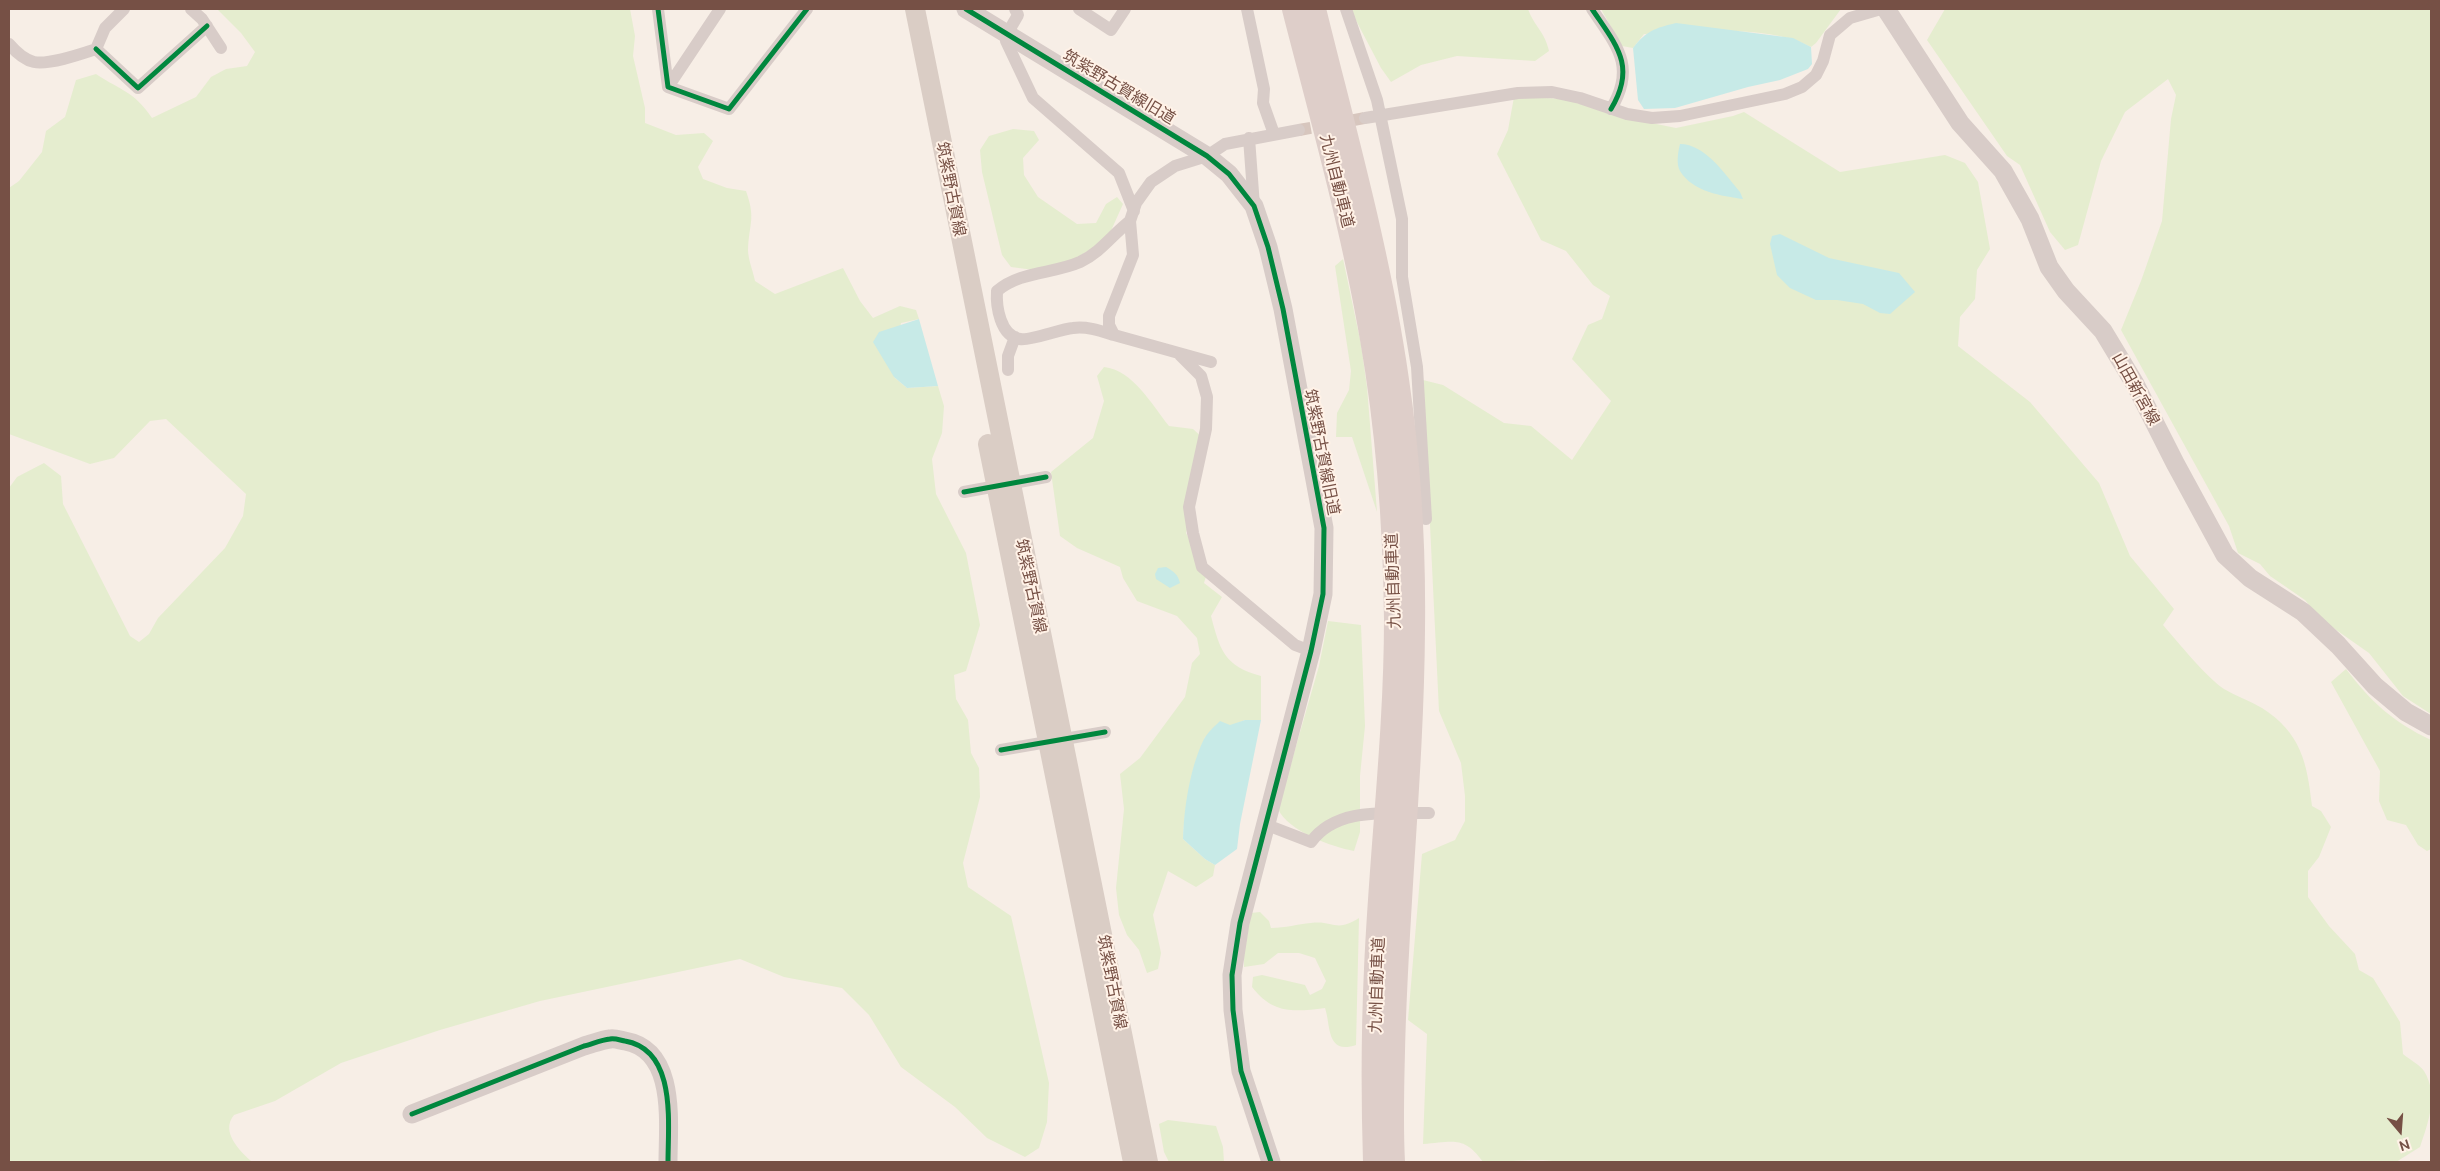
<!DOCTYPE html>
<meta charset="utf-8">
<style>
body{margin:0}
#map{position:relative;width:2440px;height:1171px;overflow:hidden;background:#f7eee6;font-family:Ubuntu,sans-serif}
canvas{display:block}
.frame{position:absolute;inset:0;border:10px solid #765045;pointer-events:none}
.north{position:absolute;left:2375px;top:1106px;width:50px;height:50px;-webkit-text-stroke:4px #fff2e7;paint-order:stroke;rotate:162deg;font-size:14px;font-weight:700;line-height:20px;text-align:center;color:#765045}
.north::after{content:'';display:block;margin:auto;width:18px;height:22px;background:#765045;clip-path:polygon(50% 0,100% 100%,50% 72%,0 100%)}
</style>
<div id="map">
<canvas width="2440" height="1171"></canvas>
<div class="frame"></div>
<div class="north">N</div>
</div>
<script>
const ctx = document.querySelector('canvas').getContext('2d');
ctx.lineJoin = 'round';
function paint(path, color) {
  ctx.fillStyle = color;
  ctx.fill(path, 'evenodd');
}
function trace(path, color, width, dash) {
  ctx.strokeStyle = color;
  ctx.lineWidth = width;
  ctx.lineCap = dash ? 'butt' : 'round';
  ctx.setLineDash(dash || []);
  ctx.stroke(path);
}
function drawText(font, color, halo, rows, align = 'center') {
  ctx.font = font + ' Ubuntu,"Noto Sans JP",sans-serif';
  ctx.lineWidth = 4;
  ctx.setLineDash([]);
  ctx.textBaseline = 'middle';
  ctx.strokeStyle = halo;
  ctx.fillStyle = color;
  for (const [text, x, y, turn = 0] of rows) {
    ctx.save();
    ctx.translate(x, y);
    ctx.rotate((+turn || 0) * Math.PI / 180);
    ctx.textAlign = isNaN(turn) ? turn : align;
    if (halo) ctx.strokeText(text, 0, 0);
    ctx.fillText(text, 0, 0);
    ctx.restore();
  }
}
paint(new Path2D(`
 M217,9H630L635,36L633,56L645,108V123L676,135L704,133L713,141L698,167L703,179L727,188L746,191C756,219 749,223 748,250C748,259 753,271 755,281L775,294L843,268L860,301L873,318L900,306L916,310L919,319L901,323L894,377L907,388L938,386L944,406L942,433L932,459L936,494L966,553L980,625L966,671L954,675L956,699L968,720L971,753L979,768L980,797L963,863L968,887L1011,916L1049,1083L1047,1122L1039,1148L1025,1157L987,1138L955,1107L901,1067L869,1015L842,988L784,977L740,959L540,1001L440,1030L341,1063L275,1101L234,1115C220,1132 240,1151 252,1162H9V488L17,477L44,463L61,476L63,504L130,636L139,642L149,634L158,618L225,548L243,516L246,494L166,419L150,421L114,458L90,464L9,434V188L19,181L42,152L46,131L65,117L76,80L96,74C121,91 133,90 152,118L196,97L211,77L226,69L247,66L255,52L241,33Z
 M1350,9H1528C1534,26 1545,32 1549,51L1535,61L1457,56L1421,65L1391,82L1381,68Z
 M1601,9H1841L1816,43L1811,47C1764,23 1696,33 1644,34L1633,48L1622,46Z
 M1945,9H2431V714L2403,696L2369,653L2322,620L2305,600L2270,576L2260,564L2238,553L2229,526L2121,330L2141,281L2162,221L2171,119L2176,95L2168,79L2125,112L2101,161L2078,245L2065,250L2050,232L2020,165L2007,156L1927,40Z
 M1514,97L1571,99L1612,115L1676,128L1733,116L1744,112L1840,172L1945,155L1965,163L1978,182L1990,249L1977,270L1975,299L1960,317L1958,346L2030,402L2099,483L2130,556L2174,609L2163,625C2178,642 2206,677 2224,689C2236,696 2250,701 2262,708C2301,733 2307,762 2312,806L2321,811L2331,827L2319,857L2308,871V897L2329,926L2355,954L2359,970L2373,978L2400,1022L2403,1054C2409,1059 2420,1065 2424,1071C2439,1095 2428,1123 2420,1147L2396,1162H1562C1539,1158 1508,1162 1483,1162C1464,1135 1453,1142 1423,1144L1427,1034L1408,1020L1422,854L1455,840L1465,821V796L1461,763L1439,711L1423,380L1443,385L1504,423L1531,426L1572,460L1611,401L1572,359L1588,325L1602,319L1610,296L1593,285L1566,251L1541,240L1497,154L1508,130Z
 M1013,129L1034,131L1039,140L1023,158L1024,175L1038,197L1077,224L1096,223L1106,204L1117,197L1123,204L1110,233L1093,248L1061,267L1034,270L1011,267L1002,255L982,172L980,150L989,136Z
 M1343,259L1361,344L1367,387L1377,512L1352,437H1336L1337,413L1349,390L1351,371L1335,266Z
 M1104,367C1133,370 1152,405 1169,426L1193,429L1204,439L1195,503L1186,533L1196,552L1209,567L1204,583L1222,597L1211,616C1220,650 1224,666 1261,676V720H1245L1205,737C1194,771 1184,804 1183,839L1205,859L1215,865L1213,876L1196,887L1168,871L1153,915L1161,953L1158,969L1147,973L1139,950L1127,935L1119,915L1116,888L1124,809L1120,774L1140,758L1185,697L1192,663L1200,654L1197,638L1177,616L1137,601L1123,578L1120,567L1077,548L1060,536L1051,472L1093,438L1104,401L1097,376Z
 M1328,621L1361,625L1365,726L1360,776V832L1354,851C1332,847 1288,831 1278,809L1319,666Z
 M2346,669C2371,702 2393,722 2431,740V849L2427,851L2418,845L2406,825L2387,820L2379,801L2380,771L2331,682Z
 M1260,912L1269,921L1271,928C1286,928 1297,924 1311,923C1333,920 1336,933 1359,918L1356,1045C1326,1055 1331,1026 1325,1008C1293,1012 1273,1014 1252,987L1253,977L1262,975L1305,985L1310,995L1322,989L1326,981L1315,958L1299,953H1278L1264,964L1244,967V955L1251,913Z
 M1168,1120L1216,1126L1223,1147L1224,1162H1169L1164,1152L1159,1124Z`), '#e5edcf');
paint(new Path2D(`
 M1676,23L1793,38L1811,47L1812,64L1808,69L1780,80L1748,87L1675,108L1644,109L1638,100L1633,48C1646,31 1655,28 1676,23Z
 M1680,144C1705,144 1725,174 1740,192L1743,199C1722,196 1693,192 1680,171C1676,164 1678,152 1680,144Z
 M1780,234L1829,258L1899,273L1915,292L1890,314L1880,313L1863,304L1837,300H1816L1790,288L1777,275L1770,244L1772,236Z
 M919,319L938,386L907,388L894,377L873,342L879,332Z
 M1166,567C1173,571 1178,574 1180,583L1170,588L1156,579L1155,574L1158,568Z
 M1245,720H1261L1240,824L1237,849L1215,865L1205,859L1183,839C1184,807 1190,768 1204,739C1208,732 1215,726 1220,721L1230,725Z`), '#c7eae7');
trace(new Path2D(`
 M1299,130L1365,118`), '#d7c6be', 12, [12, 6]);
trace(new Path2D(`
 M191,9L202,19L221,48
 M658,9L668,87L729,109L807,9
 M1015,9L1018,15L1007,34L1006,41L1033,98L1119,173L1134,211
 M1079,9L1111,30L1125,9
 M1247,9L1264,89L1263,103L1274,134
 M1346,9L1377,100L1402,219V277L1417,367L1426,519
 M1592,9C1616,45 1637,66 1611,109
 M9,44C15,51 25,60 34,62C49,65 81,54 96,49L105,28L124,9
 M96,49L138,88L207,26
 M668,87L720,9
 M1365,118L1518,93L1552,92L1580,98L1627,114L1652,118L1680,116L1785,94L1802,87L1816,75L1823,61L1830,35L1850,18L1881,9
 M1249,138L1254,206
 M1114,335C1101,331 1087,326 1073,328C1060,329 1031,341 1020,339C1000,336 996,306 997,291C1020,271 1053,274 1080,262C1101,252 1112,235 1130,221
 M1180,355L1201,376L1207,397L1206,429L1189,507L1193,533L1202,567L1295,645L1311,651
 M1211,362L1114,335L1109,325V316L1133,255L1130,221L1136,203L1151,182L1175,166L1207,156L1225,144L1299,130
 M1008,370V356L1015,337
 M964,492L1046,477
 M1001,750L1105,732
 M1267,825L1311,842C1337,806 1389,814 1429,813`), '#d8ccc8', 12);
trace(new Path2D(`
 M966,9L1207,156L1229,174L1254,206L1268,247L1283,309L1324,528L1323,594L1311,651L1240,923L1232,975L1233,1010L1241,1071L1271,1162
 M1886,9L1960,123L2003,171L2030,219L2049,267L2066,291L2103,331L2135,384L2175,463L2225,555L2250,578L2303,612L2338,645L2375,686L2406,712L2431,726
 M412,1114L584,1046C592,1044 601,1040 610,1039C614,1038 620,1040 625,1041C677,1050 668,1123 668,1162`), '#d8ccc8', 19);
trace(new Path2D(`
 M915,9L1148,1162
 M988,444L1133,1162`), '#dacdc5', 20);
trace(new Path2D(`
 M1294,9C1322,118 1353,228 1372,339C1388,431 1395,526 1396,619C1396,736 1381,852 1376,969C1373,1033 1373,1098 1375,1162
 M1314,9C1344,131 1379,254 1397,380C1409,462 1414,547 1413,630C1412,771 1396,911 1393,1051C1392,1088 1391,1125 1393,1162`), '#decec9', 24);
trace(new Path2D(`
 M658,9L668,87L729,109L807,9
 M966,9L1207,156L1229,174L1254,206L1268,247L1283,309L1324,528L1323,594L1311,651L1240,923L1232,975L1233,1010L1241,1071L1271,1162
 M1592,9C1616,45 1637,66 1611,109
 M96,49L138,88L207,26
 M964,492L1046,477
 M1001,750L1105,732
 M412,1114L584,1046C592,1044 601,1040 610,1039C614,1038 620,1040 625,1041C677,1050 668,1123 668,1162`), '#00873e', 5);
drawText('16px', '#765045', '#fff2e7', [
 ["筑紫野古賀線旧道",1119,87,31],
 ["九州自動車道",1337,181,76],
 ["筑紫野古賀線",951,189,79],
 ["山田新宮線",2136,389,61],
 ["筑紫野古賀線旧道",1322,452,79],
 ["九州自動車道",1393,581,-92],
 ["筑紫野古賀線",1031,586,78],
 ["筑紫野古賀線",1112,982,79],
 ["九州自動車道",1377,985,-88]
]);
</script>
